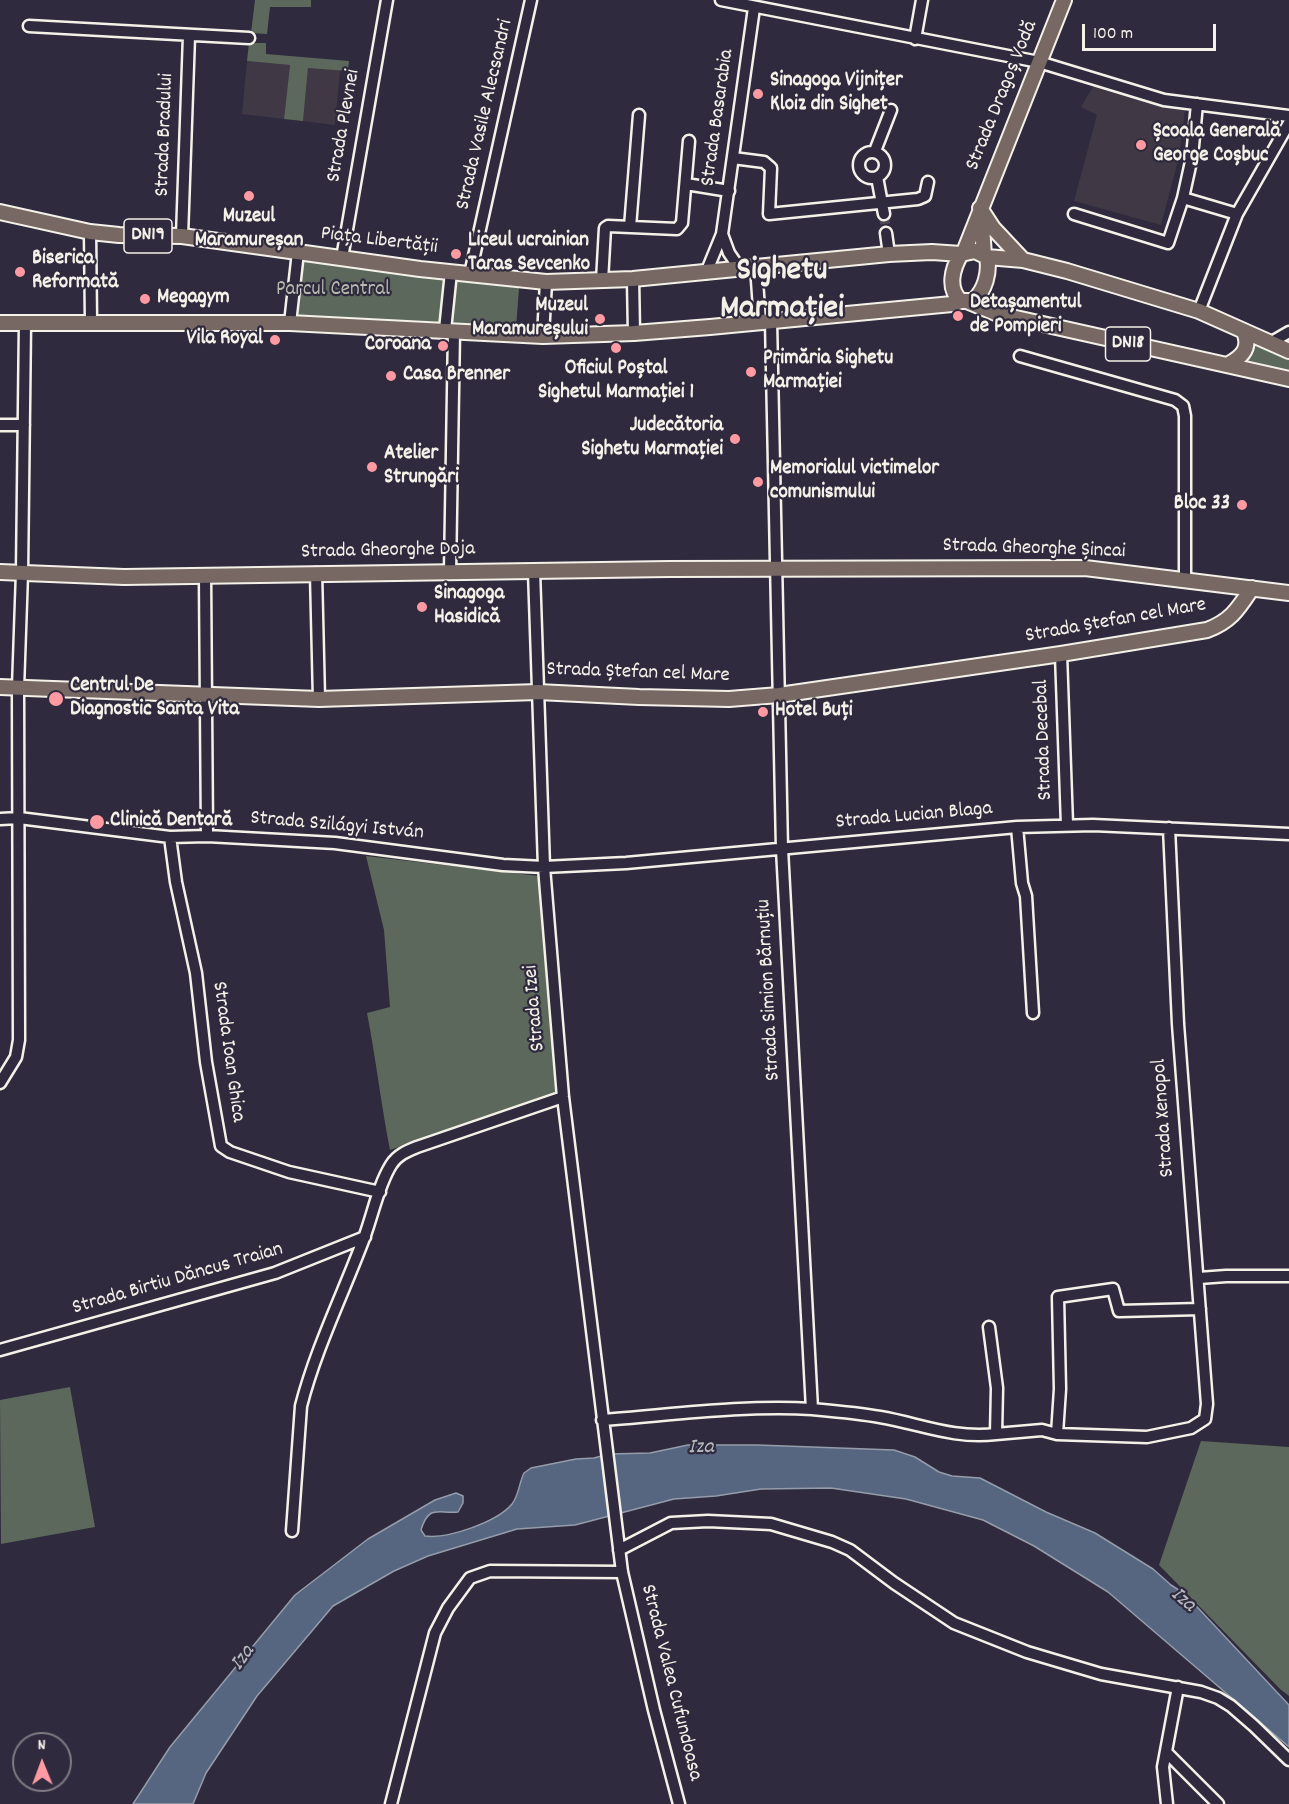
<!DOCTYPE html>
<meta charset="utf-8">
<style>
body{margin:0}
#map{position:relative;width:1289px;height:1804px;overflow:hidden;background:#2f2a3d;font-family:Dekko,sans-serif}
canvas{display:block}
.north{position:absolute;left:12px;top:1732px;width:60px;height:60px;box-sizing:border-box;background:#2f2a3d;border:2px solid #7e7a81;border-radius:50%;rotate:359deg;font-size:16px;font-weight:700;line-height:24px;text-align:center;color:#f4f1e8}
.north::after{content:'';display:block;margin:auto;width:21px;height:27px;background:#ff9aa2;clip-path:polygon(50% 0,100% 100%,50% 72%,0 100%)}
.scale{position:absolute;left:1082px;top:24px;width:134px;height:27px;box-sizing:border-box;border:3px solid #f4f1e8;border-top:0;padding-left:8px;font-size:18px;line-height:21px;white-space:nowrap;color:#f4f1e8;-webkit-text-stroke:4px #2f2a3d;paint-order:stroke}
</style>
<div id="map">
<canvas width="1289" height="1804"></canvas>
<div class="north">N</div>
<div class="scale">100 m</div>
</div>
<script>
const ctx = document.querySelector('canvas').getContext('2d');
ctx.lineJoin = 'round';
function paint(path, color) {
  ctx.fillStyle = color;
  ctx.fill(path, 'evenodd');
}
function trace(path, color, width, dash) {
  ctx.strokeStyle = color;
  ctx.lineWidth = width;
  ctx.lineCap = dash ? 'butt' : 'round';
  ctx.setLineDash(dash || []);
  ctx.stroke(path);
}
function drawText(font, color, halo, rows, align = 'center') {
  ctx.font = font + ' Dekko,sans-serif';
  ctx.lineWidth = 4.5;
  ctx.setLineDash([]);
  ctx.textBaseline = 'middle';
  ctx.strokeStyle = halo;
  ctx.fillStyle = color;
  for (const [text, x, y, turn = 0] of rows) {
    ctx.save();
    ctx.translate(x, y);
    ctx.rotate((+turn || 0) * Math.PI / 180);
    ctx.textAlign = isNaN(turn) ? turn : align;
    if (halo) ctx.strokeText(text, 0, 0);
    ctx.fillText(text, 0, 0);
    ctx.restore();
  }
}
paint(new Path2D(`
 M247,61L290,65L284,119L242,114Z
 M308,67L340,70L335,125L303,121Z
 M1096,82L1143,99L1185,109L1179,157L1161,225L1074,201L1097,115L1081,107Z`), '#403945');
paint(new Path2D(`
 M255,0H311V7H270L267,34L251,33Z
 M249,43H266V54L349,61L348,71L308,68L303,121L284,119L290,65L247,61Z
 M303,259L519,288L516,328L423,321L298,318Z
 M1250,342L1289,356V373L1244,363Z
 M366,856L539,876L557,1092L390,1150C381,1105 376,1059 367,1013L390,1007L384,930Z
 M70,1387L95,1527L1,1544L0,1400Z
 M1201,1441L1289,1447V1696L1280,1689L1159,1565Z`), '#5d685c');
const water = new Path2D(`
 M688,1445H757L894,1450L915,1457L939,1472L952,1476L980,1478L1046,1512L1095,1533L1153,1569L1171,1585L1185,1594L1289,1705V1747L1108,1592L1034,1546L983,1520L906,1499L831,1488L761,1489L716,1496L674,1499L575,1525L517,1529L428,1556L394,1571L333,1606L257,1696L206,1773L193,1804H133L170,1747L295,1595L368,1539L435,1500L456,1493L463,1496V1503L458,1512C438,1514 429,1504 421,1530L425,1536C448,1539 497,1522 512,1504C519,1495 519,1483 524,1473L531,1468L576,1459L594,1458L609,1454L650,1453Z`);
paint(water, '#566580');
trace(water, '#959daa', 1.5);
trace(new Path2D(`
 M884,214L886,233`), '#4d4857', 10, [10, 5]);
const minor = new Path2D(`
 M721,0L1039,62L1164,100L1289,116
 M29,26L249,38
 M915,39L922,0
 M875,151L891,110
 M859 165a13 13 0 1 1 26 0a13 13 0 1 1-26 0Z
 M733,158L764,162L771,168L769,214L918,199L925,196L928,182
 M877,177L884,214
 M686,184L729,191
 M1183,198L1237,214
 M1074,214L1168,243L1183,198L1192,157L1197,104
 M630,227L639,115
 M90,232L91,322
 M886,233L889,254
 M722,234L729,253L740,269
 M182,236L189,36
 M342,258L387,0
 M756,267L760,322
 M706,273L722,234L754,8
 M470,274L531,0
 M633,279L634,333
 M602,281L605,228L608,226L677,229L682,223L689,141
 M1199,311L1237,214L1289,123
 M771,321L782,849L812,1409
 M290,323L298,252
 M445,330L451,272
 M543,336L546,282
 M1270,343L1289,332
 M1020,356L1175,400L1183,406L1185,416V580
 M0,425H24
 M534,571L544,867L563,1097L622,1572L654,1710L679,1804
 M450,572L454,331
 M316,573L319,699
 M205,576L207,836
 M1061,654L1067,825
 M0,819L19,818L170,837L207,836L335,843L503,865L544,867L626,863L1017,827L1093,825L1289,834
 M1017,827L1022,883L1026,896L1033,1013
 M170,837L176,882L196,973L206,1062L221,1146L230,1152L289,1172L380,1192
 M0,1083L16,1057L19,1040L18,688L22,573L25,323
 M1199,1278L1226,1276H1289
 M0,1350L275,1273L365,1237
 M602,1420C671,1415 742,1405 812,1409C834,1411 858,1413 880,1417C921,1424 953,1439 996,1434L997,1388L989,1327
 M996,1434L1042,1430L1057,1434L1147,1437L1191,1428L1205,1419L1207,1404L1178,1024L1169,828
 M1057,1434L1060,1389L1058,1297L1113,1289L1119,1311L1200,1309
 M292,1531L301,1406C316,1348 343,1294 364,1238C373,1214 378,1186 391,1165C397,1155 407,1151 417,1147L563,1097
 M619,1550L671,1523L708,1521L771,1524L832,1542L850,1550L894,1583L954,1623L1027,1652L1101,1674L1201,1692L1218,1698L1231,1706L1254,1726L1289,1760
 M1166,1752L1218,1804
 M391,1804L435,1633L448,1608L470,1578L490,1571L622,1572
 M1167,1804L1163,1767L1178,1687`);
const major = new Path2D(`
 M980,208L993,228L1023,260
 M0,212L90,232L119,235L182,236L420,269L546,282L633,279L889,254L932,252L961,254
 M981,213L984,255
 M964,252L1064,0
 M987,257C990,272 985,291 973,301H961C947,289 952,269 961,254L975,251L987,257L1023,260L1067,271L1199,311L1289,351
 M969,302L998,314L1289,379
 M0,323H290L543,336L634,333L710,327L952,304L961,301
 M1229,364C1242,357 1251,348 1244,332
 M0,572L124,577L669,569L1085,568L1289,593
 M0,687L319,699L538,692L639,697L729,699L779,695L1061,654L1207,630C1231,621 1238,609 1252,588`);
trace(minor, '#f4f1e8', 15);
trace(major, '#f4f1e8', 18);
trace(minor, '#2f2a3d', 10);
trace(major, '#776864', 14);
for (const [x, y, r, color] of [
 [758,94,6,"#ff9aa2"],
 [1141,145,6,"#ff9aa2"],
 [249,196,6,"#ff9aa2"],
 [456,254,6,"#ff9aa2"],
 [20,272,6,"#ff9aa2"],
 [145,299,6,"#ff9aa2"],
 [958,316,6,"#ff9aa2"],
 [600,319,6,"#ff9aa2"],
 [275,340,6,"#ff9aa2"],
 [443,346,6,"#ff9aa2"],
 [616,348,6,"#ff9aa2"],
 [751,372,6,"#ff9aa2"],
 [391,376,6,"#ff9aa2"],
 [735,439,6,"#ff9aa2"],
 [372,467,6,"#ff9aa2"],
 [758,482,6,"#ff9aa2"],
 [1242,505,6,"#ff9aa2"],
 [422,607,6,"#ff9aa2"],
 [56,699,8,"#ff9aa2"],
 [763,712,6,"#ff9aa2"],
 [97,822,8,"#ff9aa2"]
]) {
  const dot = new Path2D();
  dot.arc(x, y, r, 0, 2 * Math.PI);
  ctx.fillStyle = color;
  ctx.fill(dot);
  trace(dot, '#2f2a3d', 2);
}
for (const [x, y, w] of [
 [148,236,48],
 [1128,344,45]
]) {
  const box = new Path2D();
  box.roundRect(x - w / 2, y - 17, w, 34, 4.5);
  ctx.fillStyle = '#2f2a3d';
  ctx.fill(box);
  trace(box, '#f4f1e8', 1.5);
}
drawText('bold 20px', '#f4f1e8', null, [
 ["DN19",148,236],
 ["DN18",1128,344]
]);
drawText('bold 21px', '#f4f1e8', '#2f2a3d', [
 ["Sinagoga Vijnițer",770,82],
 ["Kloiz din Sighet",770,106],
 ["Școala Generală",1153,133],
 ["George Coșbuc",1153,157],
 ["Muzeul",249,218,"center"],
 ["Maramureșan",249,242,"center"],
 ["Liceul ucrainian",468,242],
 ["Taras Sevcenko",468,266],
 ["Biserica",32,260],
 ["Reformată",32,284],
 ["Megagym",157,299],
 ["Detașamentul",970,304],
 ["de Pompieri",970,328],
 ["Muzeul",588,307,"right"],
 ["Maramureșului",588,331,"right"],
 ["Vila Royal",263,340,"right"],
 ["Coroana",431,346,"right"],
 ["Primăria Sighetu",763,360],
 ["Marmației",763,384],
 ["Oficiul Poștal",616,370,"center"],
 ["Sighetul Marmației 1",616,394,"center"],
 ["Casa Brenner",403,376],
 ["Judecătoria",723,427,"right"],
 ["Sighetu Marmației",723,451,"right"],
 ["Atelier",384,455],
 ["Strungări",384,479],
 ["Memorialul victimelor",770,470],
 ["comunismului",770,494],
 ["Bloc 33",1230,505,"right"],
 ["Sinagoga",434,595],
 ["Hasidică",434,619],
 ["Centrul De",70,687],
 ["Diagnostic Santa Vita",70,711],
 ["Hotel Buți",775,712],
 ["Clinică Dentară",110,822]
], 'left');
drawText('21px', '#f4f1e8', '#2f2a3d', [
 ["Strada Dragoș Vodă",1003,96,-68],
 ["Strada Vasile Alecsandri",486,115,-77],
 ["Strada Basarabia",719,118,-82],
 ["Strada Plevnei",345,126,-80],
 ["Strada Bradului",166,135,-88],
 ["Piața Libertății",379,242,7],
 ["Strada Gheorghe Șincai",1034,550,2],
 ["Strada Gheorghe Doja",388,552,-1],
 ["Strada Ștefan cel Mare",1116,622,-10],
 ["Strada Ștefan cel Mare",638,674,2],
 ["Strada Decebal",1045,740,-92],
 ["Strada Lucian Blaga",914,817,-5],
 ["Strada Szilágyi István",337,827,5],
 ["Strada Simion Bărnuțiu",770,990,-93],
 ["Strada Izei",536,1008,-95],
 ["Strada Ioan Ghica",227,1052,82],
 ["Strada Xenopol",1165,1118,-94],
 ["Strada Birtiu Dăncus Traian",178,1280,-16],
 ["Strada Valea Cufundoasa",670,1683,76]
]);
drawText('21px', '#b8bab0', '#2f2a3d', [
 ["Parcul Central",333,291]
]);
drawText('italic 22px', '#b5b9be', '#2f2a3d', [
 ["Iza",701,1449,-1],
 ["Iza",1182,1601,41],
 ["Iza",244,1659,-54]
]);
drawText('bold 33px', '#f4f1e8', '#2f2a3d', [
 ["Sighetu",782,273],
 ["Marmației",782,311]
]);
</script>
